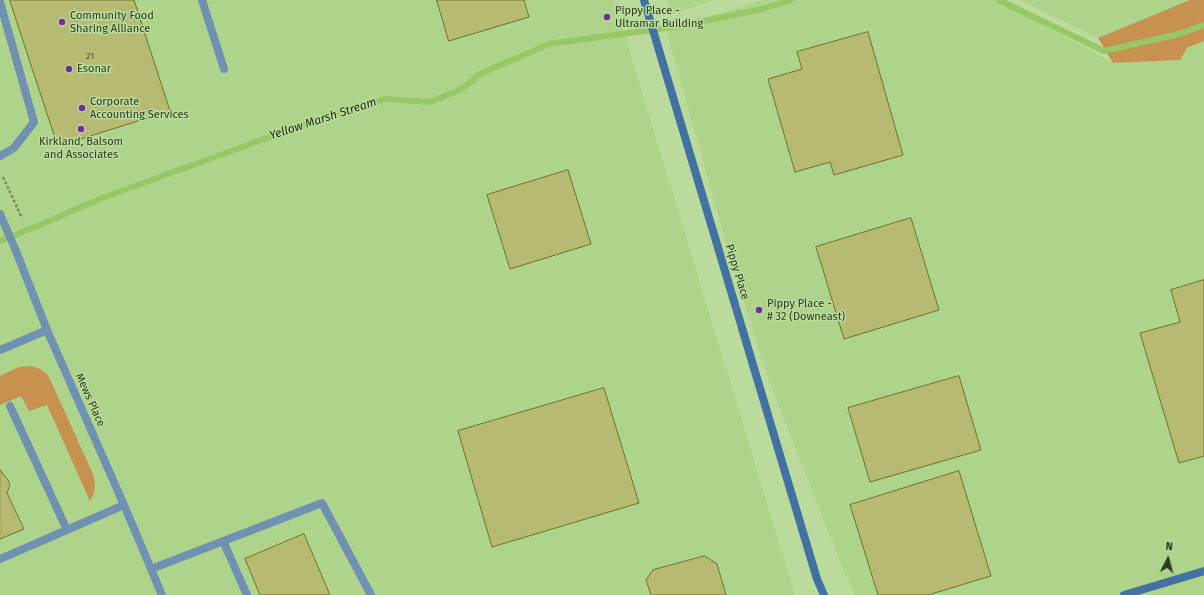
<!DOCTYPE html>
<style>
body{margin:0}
#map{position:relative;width:1204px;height:595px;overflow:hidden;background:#badb9b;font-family:"Fira Sans",sans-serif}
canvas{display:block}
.north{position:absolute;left:1148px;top:539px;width:40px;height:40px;-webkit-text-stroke:3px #badb9b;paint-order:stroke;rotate:6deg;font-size:11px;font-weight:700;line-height:16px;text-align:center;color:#2e3b21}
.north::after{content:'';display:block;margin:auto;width:14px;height:18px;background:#2e3b21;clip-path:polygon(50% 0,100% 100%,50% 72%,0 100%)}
</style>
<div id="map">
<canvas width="1204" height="595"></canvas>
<div class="north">N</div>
</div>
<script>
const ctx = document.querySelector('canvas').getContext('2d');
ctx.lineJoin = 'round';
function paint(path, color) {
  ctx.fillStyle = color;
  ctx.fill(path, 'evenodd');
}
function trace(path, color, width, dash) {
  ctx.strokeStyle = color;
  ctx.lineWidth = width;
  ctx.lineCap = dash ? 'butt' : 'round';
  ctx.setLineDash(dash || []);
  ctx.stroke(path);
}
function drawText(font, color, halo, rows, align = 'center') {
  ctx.font = font + ' "Fira Sans",sans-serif';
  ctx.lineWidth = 3;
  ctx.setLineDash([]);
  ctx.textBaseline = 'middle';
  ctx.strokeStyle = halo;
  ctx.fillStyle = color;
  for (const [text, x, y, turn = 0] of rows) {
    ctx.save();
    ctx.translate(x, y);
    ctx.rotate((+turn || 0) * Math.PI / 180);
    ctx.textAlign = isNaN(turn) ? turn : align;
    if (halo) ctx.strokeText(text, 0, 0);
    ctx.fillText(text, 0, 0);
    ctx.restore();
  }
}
paint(new Path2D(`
 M0,0H614L795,595H0Z
 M667,0H714L672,14Z
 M764,0H998L1113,63L1180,60L1187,48L1204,41V595H855L847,579L766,373L723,232L666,29Z
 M1020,0H1190L1098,38Z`), '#aed38b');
paint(new Path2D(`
 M1190,0H1204V41L1187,48L1180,60L1113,63L1098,38Z
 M31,366L40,369L48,375L93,474C96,485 96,492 90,501L47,405L29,411L21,396L0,405V376L19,367Z`), '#c7924f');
trace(new Path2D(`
 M999,0L1104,51L1179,34L1204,25
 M0,241L40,225L102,198L311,122L385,99L430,102L462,89L480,74L549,44L680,26L762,9L791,0`), '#98c865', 6);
const building = new Path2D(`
 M10,0H134L170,111L58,146Z
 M437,0H524L529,17L449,41Z
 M868,32L903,155L834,175L830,162L795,172L768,79L802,69L797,52Z
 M568,170L591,244L510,269L487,195Z
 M911,218L939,310L844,339L816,247Z
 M1204,280V456L1179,463L1140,333L1180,322L1171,290Z
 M959,376L981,450L870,482L848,408Z
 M604,388L639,503L492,547L458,431Z
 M0,470L8,480L10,485L7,493L24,529L0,539Z
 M959,471L991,576L928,595H878L850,505Z
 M304,534L330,595H260L245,559Z
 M705,556L717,564L726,595H650H651L646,580L653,570Z`);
paint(building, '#b7ba73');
trace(building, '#70722b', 1);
trace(new Path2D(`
 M3,177L22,218`), '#778f61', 2.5, [3, 2]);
trace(new Path2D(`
 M202,0L224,69
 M0,2L34,122L14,148L0,156
 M0,350L47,330
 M10,406L67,530
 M223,541L247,595
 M0,559L124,505
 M151,569L322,503L371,595`), '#7191b3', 8);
trace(new Path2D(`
 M0,214L16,251L47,330L124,505L162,595`), '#7191b3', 8);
trace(new Path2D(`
 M644,0L817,579L824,595
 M1124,595L1204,571`), '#4172a3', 8);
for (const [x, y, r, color] of [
 [607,17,4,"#752b9e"],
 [62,22,4,"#752b9e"],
 [69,69,4,"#752b9e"],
 [82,108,4,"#752b9e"],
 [81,129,4,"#752b9e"],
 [759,310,4,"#752b9e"]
]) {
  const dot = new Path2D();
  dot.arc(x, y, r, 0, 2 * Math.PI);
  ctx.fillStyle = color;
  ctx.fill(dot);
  trace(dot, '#badb9b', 1.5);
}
drawText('9px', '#505b36', null, [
 ["21",90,56]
]);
drawText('11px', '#2e3b21', '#badb9b', [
 ["Pippy Place -",615,11],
 ["Ultramar Building",615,24],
 ["Community Food",70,16],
 ["Sharing Alliance",70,29],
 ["Esonar",77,69],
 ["Corporate",90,102],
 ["Accounting Services",90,115],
 ["Kirkland, Balsom",81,142,"center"],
 ["and Associates",81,155,"center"],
 ["Pippy Place -",767,304],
 ["# 32 (Downeast)",767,317]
], 'left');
drawText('11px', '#2e3b21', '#badb9b', [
 ["Pippy Place",737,272,73],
 ["Mews Place",90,400,66]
]);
drawText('italic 12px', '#21330a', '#badb9b', [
 ["Yellow Marsh Stream",323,119,-18]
]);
</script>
